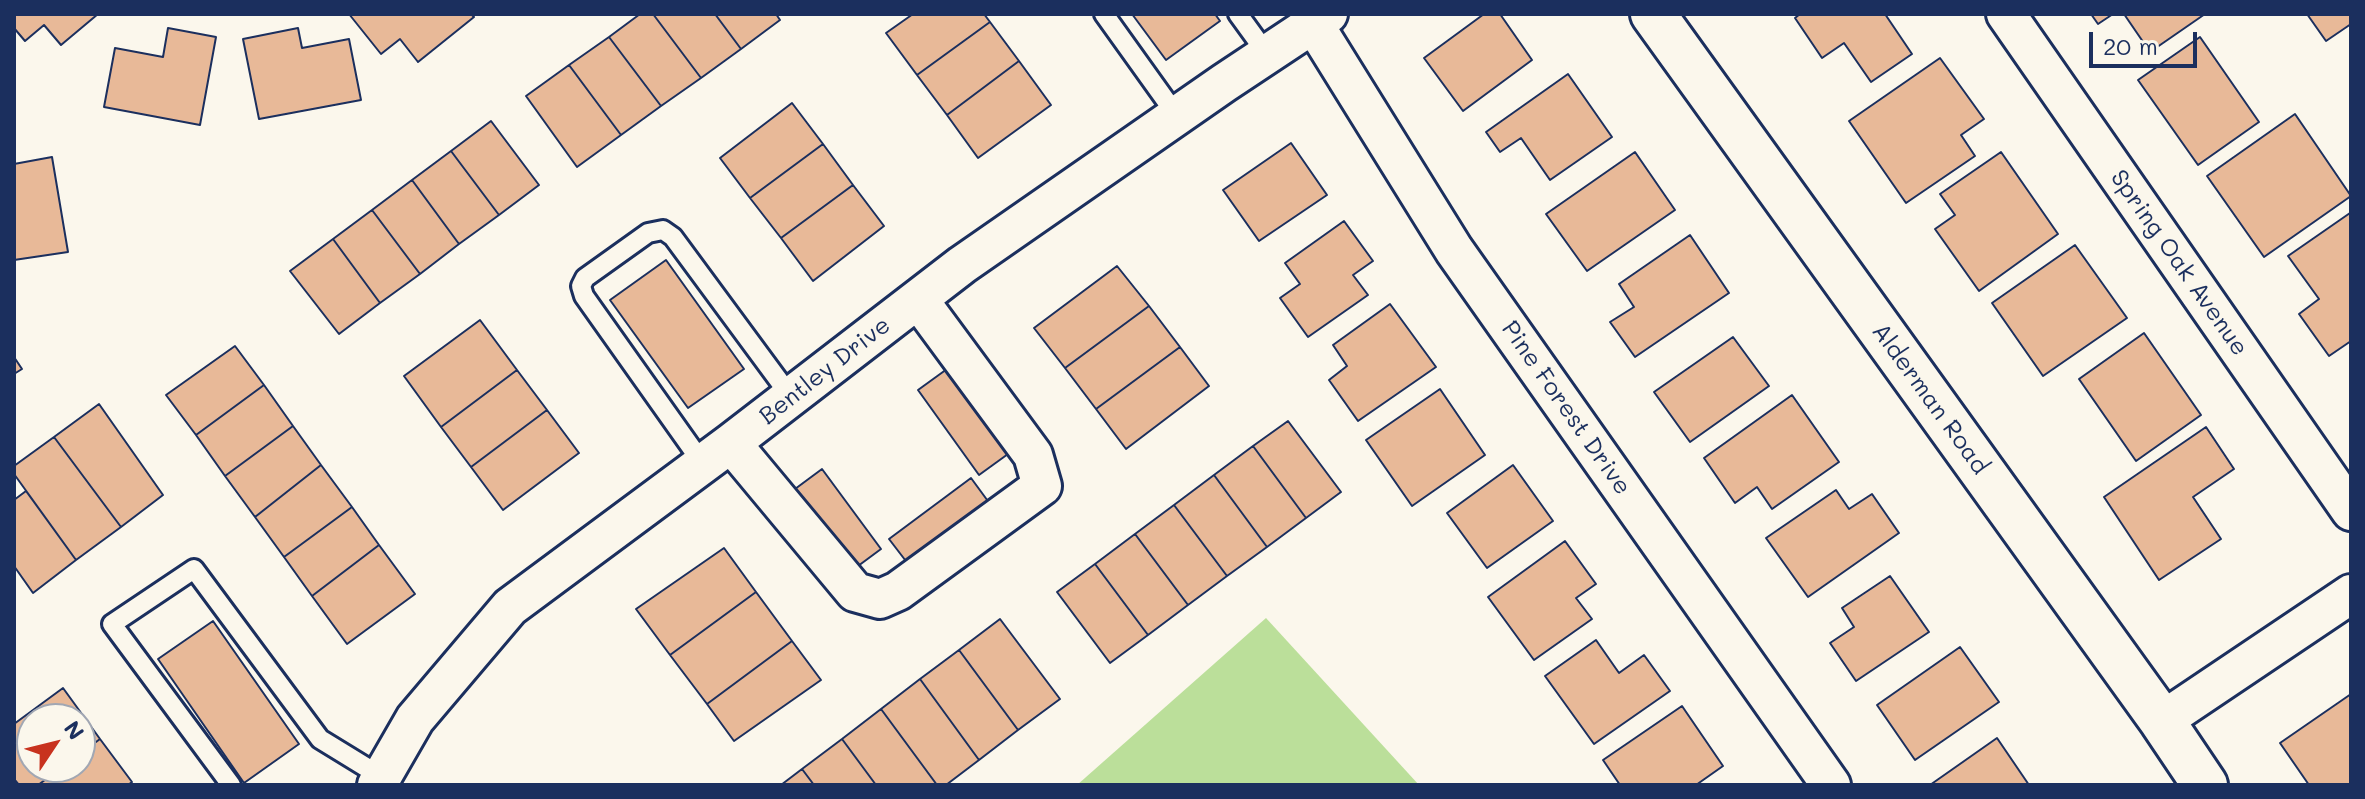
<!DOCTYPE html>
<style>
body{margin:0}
#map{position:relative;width:2365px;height:799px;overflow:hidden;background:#fbf7ec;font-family:Mali,sans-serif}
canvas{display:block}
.frame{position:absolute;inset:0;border:16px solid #1b2f5e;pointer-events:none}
.north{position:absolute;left:16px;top:703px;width:80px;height:80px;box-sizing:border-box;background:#fbf7ec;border:2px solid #a1a7b3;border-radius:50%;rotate:55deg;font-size:22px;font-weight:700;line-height:32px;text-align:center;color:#1b2f5e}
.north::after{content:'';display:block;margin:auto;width:28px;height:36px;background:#c8321e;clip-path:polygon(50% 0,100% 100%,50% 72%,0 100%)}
.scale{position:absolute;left:2089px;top:32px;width:108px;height:36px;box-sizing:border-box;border:4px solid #1b2f5e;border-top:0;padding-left:10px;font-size:24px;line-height:28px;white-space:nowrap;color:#1b2f5e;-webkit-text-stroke:6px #fbf7ec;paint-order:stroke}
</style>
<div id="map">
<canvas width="2365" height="799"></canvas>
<div class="frame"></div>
<div class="north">N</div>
<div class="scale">20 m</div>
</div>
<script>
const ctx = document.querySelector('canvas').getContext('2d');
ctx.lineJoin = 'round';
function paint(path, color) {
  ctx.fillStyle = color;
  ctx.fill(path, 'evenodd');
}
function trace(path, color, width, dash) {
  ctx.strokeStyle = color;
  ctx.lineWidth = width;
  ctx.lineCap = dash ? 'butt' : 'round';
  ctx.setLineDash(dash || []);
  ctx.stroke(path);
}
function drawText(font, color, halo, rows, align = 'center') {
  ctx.font = font + ' Mali,sans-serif';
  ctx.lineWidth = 6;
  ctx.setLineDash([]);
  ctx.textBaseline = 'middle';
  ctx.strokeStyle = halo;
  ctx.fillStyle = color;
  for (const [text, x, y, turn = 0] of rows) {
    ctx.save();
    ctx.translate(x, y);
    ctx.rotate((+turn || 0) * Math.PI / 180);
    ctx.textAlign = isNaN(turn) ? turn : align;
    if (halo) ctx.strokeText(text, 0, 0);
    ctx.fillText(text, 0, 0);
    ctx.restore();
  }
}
paint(new Path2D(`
 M1266,618L1419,785H1077Z`), '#bbdf9a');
const building = new Path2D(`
 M14,14H98L61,45L44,25L25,41L14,28Z
 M349,14H471L474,17L418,62L400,39L381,54Z
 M640,14H653L701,78L661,106L609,37Z
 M653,14H715L741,49L701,78Z
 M715,14H776L780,20L741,49Z
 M913,14H984L990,22L917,75L886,33Z
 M1132,14H1215L1220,21L1166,60Z
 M1484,14H1500L1532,60L1463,111L1424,58Z
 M1800,14H1885L1912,54L1871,82L1844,43L1822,58L1795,18Z
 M2091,14H2113L2098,24Z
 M2124,14H2205L2150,52Z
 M2307,14H2351V24L2326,41Z
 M990,22L1019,61L947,115L917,75Z
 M168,28L216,37L200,125L104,107L115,48L163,57Z
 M298,28L302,48L349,39L361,100L259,119L243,39Z
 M609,37L661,106L621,135L569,65Z
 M2200,37L2259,122L2198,165L2138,80Z
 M1940,58L1984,119L1961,135L1975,156L1906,203L1849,121Z
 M1019,61L1051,105L978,158L947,115Z
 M569,65L621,135L577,167L526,96Z
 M1568,74L1612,137L1550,180L1521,138L1500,152L1486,132Z
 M792,103L823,144L750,198L720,158Z
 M2295,114L2351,196L2264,257L2207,176Z
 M491,121L539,185L499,215L451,151Z
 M1291,143L1327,195L1259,241L1223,190Z
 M823,144L853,185L781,238L750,198Z
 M451,151L499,215L459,244L412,180Z
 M1635,152L1675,210L1587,271L1546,214Z
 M2001,152L2058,234L1979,291L1935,229L1955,215L1940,194Z
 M52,157L68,252L14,260V164Z
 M412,180L459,244L420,274L372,210Z
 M853,185L884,226L813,281L781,238Z
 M372,210L420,274L380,303L333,239Z
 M2350,213L2351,341L2329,356L2299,314L2319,299L2288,256Z
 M1344,221L1373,261L1353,275L1368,295L1308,337L1280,298L1300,284L1285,263Z
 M1690,235L1729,293L1635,357L1610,322L1634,307L1619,284Z
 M333,239L380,303L339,334L290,271Z
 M2075,245L2127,318L2043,376L1992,303Z
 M666,260L744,369L688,408L610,300Z
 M1117,266L1149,306L1065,368L1034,328Z
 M1390,304L1436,367L1358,421L1329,380L1347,366L1333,345Z
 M1149,306L1180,347L1096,409L1065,368Z
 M480,320L517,370L441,427L404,376Z
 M2144,333L2201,415L2136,461L2079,379Z
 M1733,337L1769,386L1690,442L1654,392Z
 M235,346L264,385L196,435L166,395Z
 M1180,347L1209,386L1126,449L1096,409Z
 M14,357L22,369L14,374Z
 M947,369L1008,454L979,475L918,390Z
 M517,370L547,410L471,467L441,427Z
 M264,385L293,426L225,476L196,435Z
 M1440,389L1485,455L1412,506L1366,440Z
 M1792,395L1839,462L1772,509L1757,487L1735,503L1704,458Z
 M99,404L163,495L121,527L54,437Z
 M547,410L579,453L503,510L471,467Z
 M1288,421L1341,492L1306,518L1253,446Z
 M293,426L321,465L255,517L225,476Z
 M2206,427L2234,469L2193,497L2221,539L2159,580L2104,497Z
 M54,437L121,527L76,560L14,474V466Z
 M1253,446L1306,518L1267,547L1214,475Z
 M321,465L352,507L284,557L255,517Z
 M1513,465L1553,521L1487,568L1447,513Z
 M822,469L881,549L854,569L795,489Z
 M1214,475L1267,547L1227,576L1174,505Z
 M971,478L993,508L912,569L889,539Z
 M1836,490L1849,509L1872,494L1899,533L1808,597L1766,538Z
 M26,491L76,560L33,593L14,566V500Z
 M1174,505L1227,576L1188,605L1135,534Z
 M352,507L379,545L312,596L284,557Z
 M1135,534L1188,605L1148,635L1095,564Z
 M1565,541L1596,584L1576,598L1592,619L1534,660L1488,597Z
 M379,545L415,594L347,644L312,596Z
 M724,548L756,592L670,655L636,609Z
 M1095,564L1148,635L1110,663L1057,592Z
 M1890,576L1929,632L1856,681L1830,643L1854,627L1842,608Z
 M756,592L792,641L707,704L670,655Z
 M1000,619L1060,699L1018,730L959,650Z
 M213,621L299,744L244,783L158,659Z
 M1596,640L1619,673L1644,655L1670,691L1594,744L1545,676Z
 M792,641L821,680L734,741L707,704Z
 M1960,647L1999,702L1915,760L1877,705Z
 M959,650L1018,730L979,760L920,679Z
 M920,679L979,760L946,785H937L881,709Z
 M63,688L100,739L80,754V719H32V767H63L38,785H19L14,779V724Z
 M2351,694V785H2309L2280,743Z
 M1682,706L1723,766L1696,785H1620L1603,760Z
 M881,709L937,785H876L842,739Z
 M1997,738L2029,785H1930Z
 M100,739L132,782L128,785H38L63,767H80V754Z
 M842,739L876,785H814L802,769Z
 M802,769L814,785H781Z`);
paint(building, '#e8b998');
trace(building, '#1b2f5e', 2);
const service = new Path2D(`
 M1104,14L1177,116
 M1238,14L1267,54
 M703,464L584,296L581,286L585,278L648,233L663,230L673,237L791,397
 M231,785L112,624L194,569L320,739L382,777`);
const minor = new Path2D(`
 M2006,14L2351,511
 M1313,23L1454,250L1831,785
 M731,443L855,592L880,599L898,591L1042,486L1033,455L918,299
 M2162,721L2351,594
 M377,785L415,719L510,607L731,443L962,265L1224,83L1328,14`);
const tertiary = new Path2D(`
 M1653,14L2162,721L2205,785`);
trace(service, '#1b2f5e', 24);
trace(minor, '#1b2f5e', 44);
trace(tertiary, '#1b2f5e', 50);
trace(service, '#fbf7ec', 18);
trace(minor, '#fbf7ec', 38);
trace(tertiary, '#fbf7ec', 44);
drawText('24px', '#1b2f5e', '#fbf7ec', [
 ["Spring Oak Avenue",2179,263,55],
 ["Bentley Drive",825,371,-38],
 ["Alderman Road",1930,399,54],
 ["Pine Forest Drive",1566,408,55]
]);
</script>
